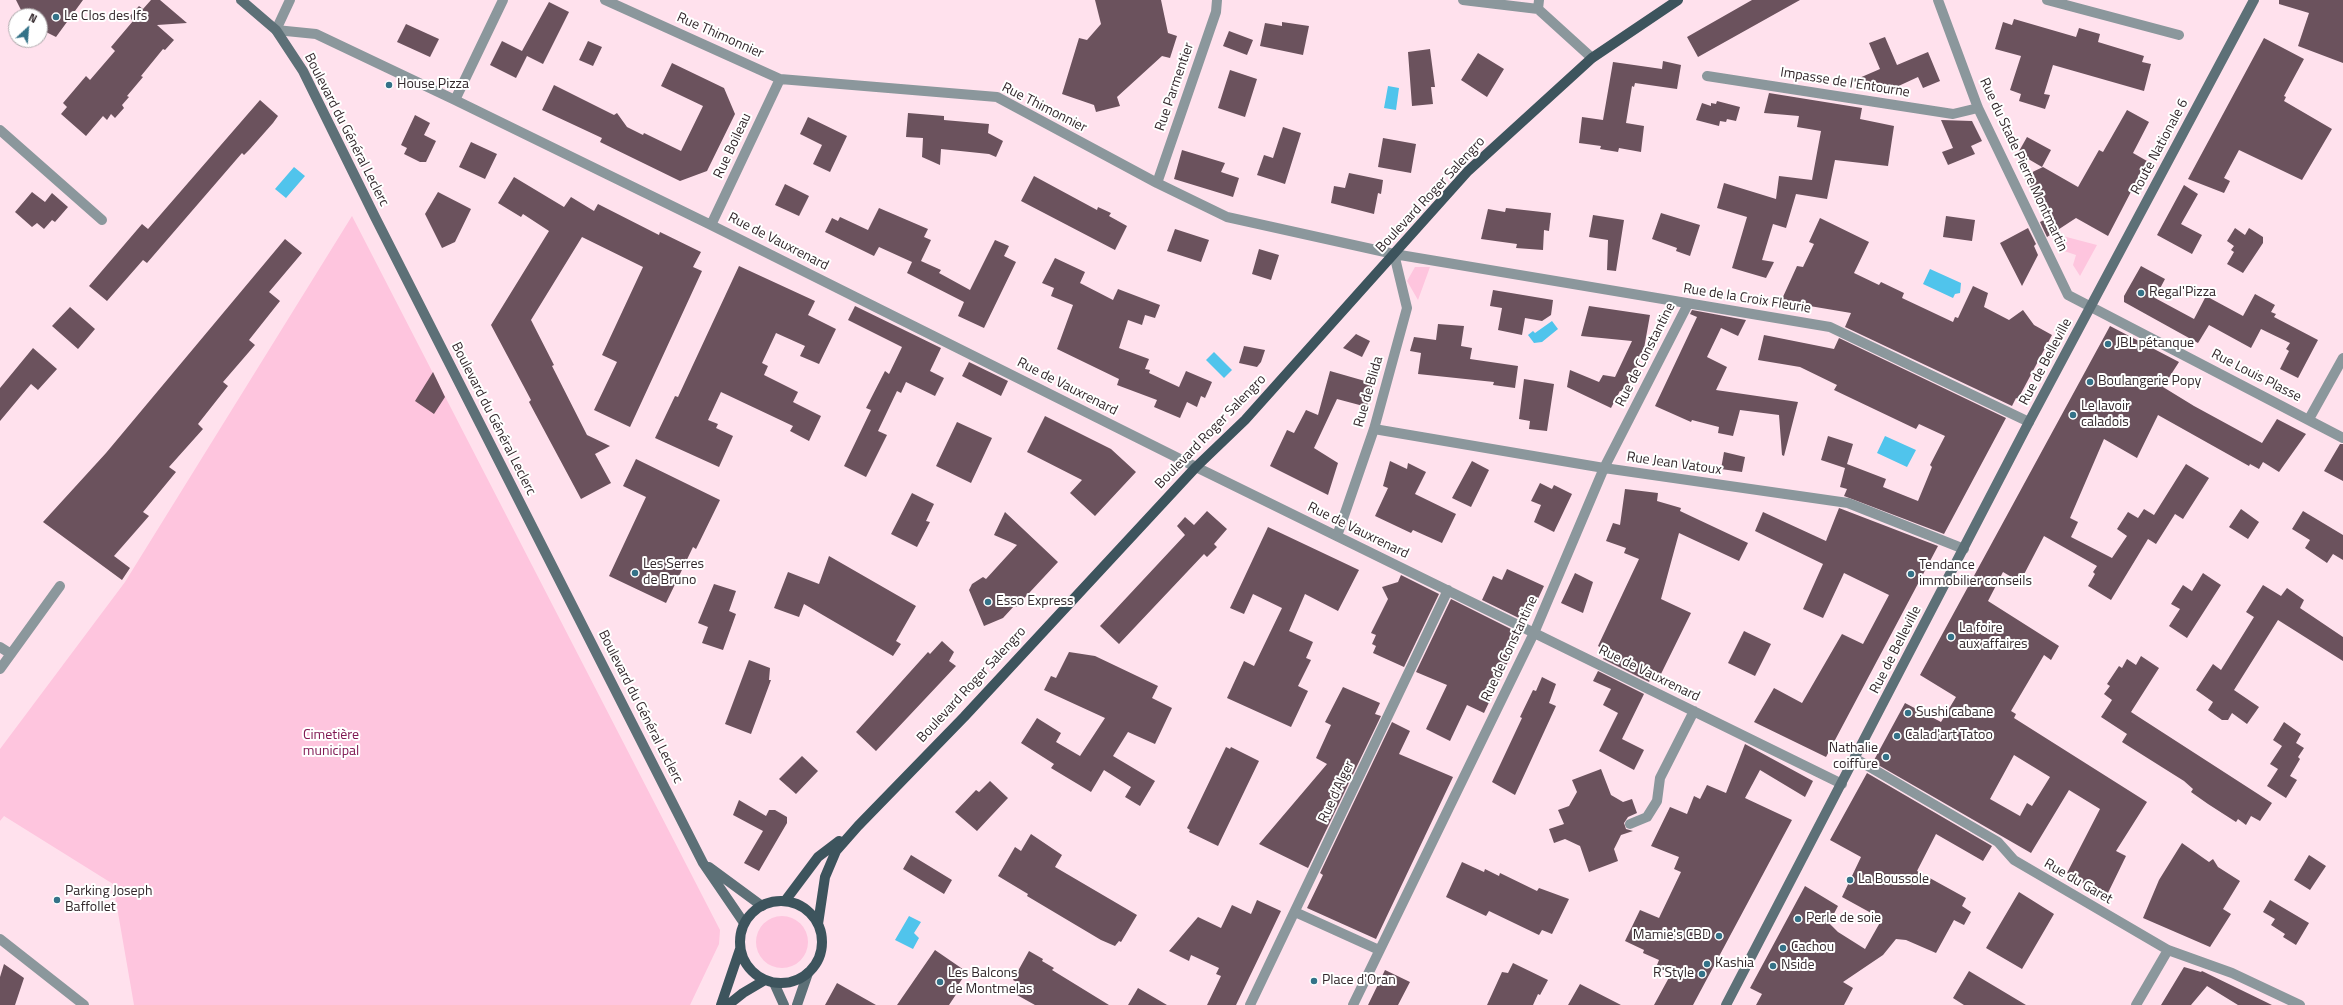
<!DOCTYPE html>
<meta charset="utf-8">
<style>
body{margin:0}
#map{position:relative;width:2343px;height:1005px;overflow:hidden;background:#ffe1ed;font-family:"Titillium Web",sans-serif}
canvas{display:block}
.north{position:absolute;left:8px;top:8px;width:40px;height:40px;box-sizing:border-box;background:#fff;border:1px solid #ada9ab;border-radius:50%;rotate:26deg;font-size:11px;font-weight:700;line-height:16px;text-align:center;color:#33282c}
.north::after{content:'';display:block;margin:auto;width:14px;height:18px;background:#347288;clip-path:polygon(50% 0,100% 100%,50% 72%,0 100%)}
</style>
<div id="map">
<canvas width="2343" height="1005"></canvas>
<div class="north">N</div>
</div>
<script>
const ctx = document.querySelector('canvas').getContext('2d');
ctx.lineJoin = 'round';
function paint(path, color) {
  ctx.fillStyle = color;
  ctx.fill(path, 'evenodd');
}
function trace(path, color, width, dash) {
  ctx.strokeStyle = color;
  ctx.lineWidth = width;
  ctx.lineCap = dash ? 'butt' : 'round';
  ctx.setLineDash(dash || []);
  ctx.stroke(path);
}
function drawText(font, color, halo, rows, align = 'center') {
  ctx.font = font + ' "Titillium Web",sans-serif';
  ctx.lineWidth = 4;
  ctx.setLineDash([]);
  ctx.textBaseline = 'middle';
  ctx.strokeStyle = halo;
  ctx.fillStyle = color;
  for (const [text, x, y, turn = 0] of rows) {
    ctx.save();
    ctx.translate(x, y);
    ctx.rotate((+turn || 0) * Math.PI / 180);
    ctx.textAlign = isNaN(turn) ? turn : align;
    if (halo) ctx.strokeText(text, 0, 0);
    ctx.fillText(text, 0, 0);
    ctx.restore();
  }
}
paint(new Path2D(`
 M352,216L720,930L719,944L690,1005H134L113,884L4,816L0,821V749L125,582Z
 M2055,234L2097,245L2080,276L2073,265L2076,255L2064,251Z
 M1415,267H1430L1418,300L1407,281Z
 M756 942a26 26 0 1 1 52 0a26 26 0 1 1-52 0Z`), '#fec5de');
paint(new Path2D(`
 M1388,86L1399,88L1396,110L1384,108Z
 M294,167L305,176L286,198L275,189Z
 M1930,269L1961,283L1960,293L1955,294L1953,298L1923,284Z
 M1552,321L1558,329L1542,342L1534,343L1528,335L1533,331L1535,333Z
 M1214,352L1232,370L1224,378L1206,360Z
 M1885,436L1916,450L1907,467L1877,453Z
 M909,916L921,922L914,933L919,938L913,949L895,940Z`), '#50c4ec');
paint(new Path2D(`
 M16,0H83L56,37L40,29V16H24Z
 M151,0H160L187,23L157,25L174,40L165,50L163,49L141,76L143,77L127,96L129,97L122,105L124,108L115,118L111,114L107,120L103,116L86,136L61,114L67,107L63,103L86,76L90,80L115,51L111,47L133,21L129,17L139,6L143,9Z
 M1095,0H1161L1168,33L1177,36L1170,58L1162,56L1117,97L1120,106L1096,112L1094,105L1062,94L1079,38L1087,40L1101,24Z
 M1752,0H1800L1698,57L1687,37Z
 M2279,0H2343V63L2298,46L2309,13L2279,4Z
 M549,2L569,12L543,64L527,56L516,78L490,65L502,41L522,51Z
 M2014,19L2076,37L2079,28L2100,34L2098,42L2144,56L2142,62L2151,64L2144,91L2053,65L2044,94L2050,95L2045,109L2019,101L2021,94L2010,90L2021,56L1995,49L2003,22L2012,25Z
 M1282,22L1309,26L1303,55L1260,46L1265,23L1282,26Z
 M406,24L439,39L430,57L397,42Z
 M1229,31L1253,40L1247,55L1223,46Z
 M1885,37L1897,65L1928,52L1940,81L1923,88L1918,77L1892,89L1850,82L1880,69L1869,43Z
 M2264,38L2304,59L2284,96L2286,97L2284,101L2332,129L2302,180L2239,150L2224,178L2230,181L2224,193L2188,179Z
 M588,41L602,47L593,66L579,60Z
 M1430,49L1435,87H1431L1433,104L1412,106L1408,52Z
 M1478,53L1504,69L1487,97L1461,80Z
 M1663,61L1681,65L1677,89L1635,83L1634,87L1632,86L1626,123L1644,126L1641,152L1619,148L1618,152L1600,149L1601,146L1579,143L1582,117L1603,120L1613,62L1662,69Z
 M672,63L724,88L735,114L707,171L680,181L600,142L602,138L542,110L554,85L614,115L617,113L627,127L643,135L644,133L681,151L703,106L661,86Z
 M1230,70L1257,79L1245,117L1218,108Z
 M1769,93L1862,108L1860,119L1894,126L1888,166L1835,160L1827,199L1796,194L1786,228L1773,224L1762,260L1774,262L1766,278L1732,268L1747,217L1717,208L1724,183L1776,199L1779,176L1812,180L1821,131L1797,127L1799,116L1764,113Z
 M260,100L278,116L273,123L250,149L244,155L242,153L147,263L143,260L107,301L89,286L142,224L148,229Z
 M1717,101L1740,107L1736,121L1727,119L1726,122L1720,121L1719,126L1696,120L1702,103L1711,106V103L1716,104Z
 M2127,110L2149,122L2133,153L2147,161L2108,236L2076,218L2047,237L2040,222L2046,219L2024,176L2043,167L2078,187L2099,150L2103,152Z
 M908,113L944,116V120L989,124L988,133L1003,141L996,157L989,154L941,149L940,165L922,157L923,138L906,137Z
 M415,115L430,123L424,135L436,141L426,162H420L404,154L407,148L401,145Z
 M808,117L847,136L830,172L813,164L822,145L800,134Z
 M1941,120L1972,121L1982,141L1971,146L1975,154L1948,165L1942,152L1953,148Z
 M1283,127L1301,133L1285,184L1257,175L1264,155L1273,158Z
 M2027,137L2051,150L2042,167L2018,153Z
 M1383,138L1416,144L1411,173L1378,167Z
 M471,142L497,154L485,179L459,167Z
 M1182,150L1225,163L1221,172L1239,178L1233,197L1174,179Z
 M1349,173L1383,180L1381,194L1378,193L1374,214L1331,203L1334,186L1345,188Z
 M1034,176L1097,210L1098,207L1111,213L1109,216L1127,226L1115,250L1021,201Z
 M514,177L564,207L571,197L594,211L598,204L659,235L660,232L701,252L693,267L702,271L630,427L594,410L617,362L602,355L643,267L582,237L531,320L554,365L552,366L587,435L610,446L595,454L611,483L581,499L529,402L531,400L491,325L549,231L523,214L521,217L498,203Z
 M785,184L809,196L799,216L775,205Z
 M2184,185L2198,194L2181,224L2202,235L2192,254L2157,235Z
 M32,192L45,202L52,193L68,207L55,222L52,220L44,229L37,223L32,227L15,212Z
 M438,192L471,209L455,242L442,248L425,214Z
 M879,208L928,229L924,237L931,240L921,261L941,270L939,273L970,290L995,240L1009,246L1004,256L1016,262L984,328L958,316L964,302L907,273L912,262L879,247L874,256L825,232L832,218L838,221L840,217L868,230Z
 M1506,208L1551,213L1549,231L1544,230L1543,250L1516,248L1517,244L1481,239L1488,209L1505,212Z
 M1661,213L1700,225L1690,256L1676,251L1677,248L1652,239Z
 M1593,215L1624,220L1616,271L1607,270L1608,240L1589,237Z
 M1946,216L1975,220L1972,241L1943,237Z
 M1820,218L1869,242L1854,273L1879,285L1881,282L1904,293L1902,298L1953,322L1955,317L1958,318L1973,286L1988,293L1984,307L2009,320L2023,310L2034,325L2052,335L2018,399L2016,398L2012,406L1845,327L1851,313L1786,302L1787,300L1782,299L1797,266L1803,267L1814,244L1809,242Z
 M2028,228L2036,244L2034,246L2038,255L2022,286L2000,243Z
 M2235,228L2245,235L2249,228L2263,237V243L2243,273L2227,264L2234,252L2231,250L2234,246L2227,241Z
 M1175,229L1209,240L1201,262L1167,251Z
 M285,239L302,253L269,292L280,301L249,340L255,345L223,382L228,386L198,424L203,429L169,467L176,472L143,512L149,516L114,556L130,568L122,580L43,522L106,453Z
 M1259,249L1279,255L1271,280L1252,274Z
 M1055,258L1085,272L1080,283L1113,300L1118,289L1160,305L1155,318L1145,315L1142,325L1128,320L1119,348L1149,359L1145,369L1150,370L1149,373L1179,387L1186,371L1212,382L1205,398L1201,396L1197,407L1187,402L1180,418L1154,407L1157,400L1117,385L1119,379L1057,349L1073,305L1051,296L1054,288L1042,283Z
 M739,266L815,301L808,315L836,329L819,364L800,356L805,346L776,333L762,363L768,366L764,375L798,392L793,402L821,416L809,441L790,431L793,426L721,392L708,420L718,424L716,428L733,436L719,467L655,438L675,396L678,397Z
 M2141,266L2165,279L2155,298L2194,319L2206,296L2243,316L2255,294L2275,305L2271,312L2276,314L2274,317L2318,340L2298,378L2280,369L2289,351L2286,349L2290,343L2261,329L2251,348L2209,325L2198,343L2124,302V296Z
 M1493,290L1553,300L1551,315L1542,321L1525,318L1522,335L1498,330L1502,308L1490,306Z
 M855,306L941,348L930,371L944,378L935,396L906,382L901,393L897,391L878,431L887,435L866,477L844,466L871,410L866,408L885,371L889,374L902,347L848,320Z
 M1589,306L1650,315L1643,354L1625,392L1620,391L1611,408L1567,387L1570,370L1599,382L1603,375L1615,377L1632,341L1581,336Z
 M70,307L95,329L78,349L52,326Z
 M1692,310L1746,320L1738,336L1721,328L1707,357L1727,367L1716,390L1798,402L1784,456L1782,455L1779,415L1740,410L1733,436L1718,433L1719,427L1692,420L1691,422L1655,406L1697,317L1690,314Z
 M1438,324L1464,326L1461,346L1472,348L1470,359L1518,366L1515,388L1493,385L1494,382L1418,374L1421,353L1410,351L1414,337L1436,340Z
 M2110,326L2179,362L2163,387L2194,406L2262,443L2277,419L2306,434L2279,472L2263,462L2259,469L2250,464L2249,466L2158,415L2137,458L2104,439L2070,518L2078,522L2071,537L2112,558L2127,536L2117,529L2128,512L2138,518L2144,509L2154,515L2186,464L2209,478L2183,519L2175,514L2156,544L2148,539L2111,600L2088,586L2095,574L2093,572L2097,566L2044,536L2020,582L2003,572L1988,601L2059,646L2051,660L2044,655L2011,711L2016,714L2014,718L2147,802L2116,851L2126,856L2106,897L2067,873L2100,809L2069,790L2031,853L1873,762L1905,703L1941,722L1956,697L1920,675ZM2014,755L2050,777L2032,806L2027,803L2020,816L1990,799Z
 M1356,334L1370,341L1362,357L1343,348Z
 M1764,335L1834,349L1839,338L2006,418L1944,534L1844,496L1847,489L1840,487L1845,468L1821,460L1828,436L1853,444L1847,464L1886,479L1883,487L1918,501L1932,467L1930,465L1945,436L1919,424L1916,429L1834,390L1837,385L1800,367L1758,360Z
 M1244,346L1265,350L1261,362L1257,367L1239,363Z
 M33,348L57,369L38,390L31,384L0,421V388Z
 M969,362L1008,381L1001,396L962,376Z
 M1330,371L1372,383V389L1367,407L1337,399L1314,448L1338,463L1328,495L1270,466L1287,430L1294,433L1306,410L1318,415Z
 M433,372L445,397L434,414L415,401Z
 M1524,379L1554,384L1547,431L1529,429L1530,421L1519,419Z
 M1045,416L1111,449L1136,472L1095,516L1070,493L1082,480L1027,452Z
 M957,422L992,438L971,483L936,466Z
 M2340,444H2343V481L2324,471Z
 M1724,452L1745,457L1742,472L1721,469Z
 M636,459L720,500L696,549L693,547L666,603L609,576L646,497L623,486Z
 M1390,461L1407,469L1408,463L1426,472L1415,494L1456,514L1442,543L1413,530L1411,533L1375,516L1388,488L1383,486Z
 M1472,461L1489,470L1471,507L1452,498Z
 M1540,483L1552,489L1554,485L1572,494L1554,532L1534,522L1541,505L1531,501Z
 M1625,489L1658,493L1657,501L1681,508L1680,511L1748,543L1739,561L1679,533L1661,599L1691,613L1660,676L1654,673L1649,682L1603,659L1607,651L1598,646L1639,559L1624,553L1626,548L1606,541L1613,523L1620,525Z
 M912,493L934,504L926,521L930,522L917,547L891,534Z
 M1839,508L1938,546L1826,757L1754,722L1774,688L1802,703L1842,634L1863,644L1889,595L1844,573L1823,618L1803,609L1823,564L1755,531L1763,512L1826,541Z
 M2241,509L2259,522L2248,539L2229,527Z
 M1207,511L1227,529L1214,544L1217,547L1207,557L1204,554L1119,644L1100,626L1185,535L1177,526L1185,517L1194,525Z
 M2303,511L2343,535V560L2333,554L2327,563L2305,548L2310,540L2292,529Z
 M1005,512L1058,562L1016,607L1014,606L1003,618L984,626L969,590L972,584L983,577L986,579L1017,545L994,535Z
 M1268,527L1359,570L1338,611L1305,594L1289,631L1313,642L1306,658L1311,660L1298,686L1308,691L1291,727L1227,698L1244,661L1254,666L1282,608L1253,594L1244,614L1230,608Z
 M829,556L916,606L896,641L901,644L893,656L804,604L799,617L774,608L788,572L819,584Z
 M1507,569L1544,586L1527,622L1482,600L1493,576L1502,580Z
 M1575,573L1593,582L1583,613L1561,603Z
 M2203,573L2221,585L2187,638L2169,626L2180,609L2171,604L2183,585L2192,591Z
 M1401,575L1439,594L1404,667L1373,653L1376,646L1372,644L1376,635L1371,633L1388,599L1382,587L1398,582Z
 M714,584L736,591L729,611L736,614L723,650L702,643L708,627L698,623Z
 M2263,585L2281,596L2287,588L2304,600L2300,608L2343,637V661L2278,620L2234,690L2259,707L2247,724L2232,713L2228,720H2222L2208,710L2213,702L2196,690L2213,664L2221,670L2254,617L2246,612Z
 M1451,599L1521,634L1484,713L1467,705L1450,741L1426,729L1447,685L1416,672Z
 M1744,631L1771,644L1755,676L1728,663Z
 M942,641L954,652L949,661L956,666L876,751L856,732L928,652L930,654Z
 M1069,652L1095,656L1158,686L1152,698L1172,708L1155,744L1128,732L1113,756L1155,781L1140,806L1125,797L1131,787L1104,770L1091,792L1051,768L1054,764L1021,743L1037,718L1061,733L1056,742L1080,756L1105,718L1044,690L1051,676L1056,678Z
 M2141,656L2159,668L2131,712L2272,803L2260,821L2251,816L2246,825L2238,819L2236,822L2208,804L2191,792L2193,789L2184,781L2122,742L2127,734L2101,717L2112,700L2104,694L2110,686L2107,684L2119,666L2122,668L2127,659L2136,665Z
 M749,660L770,668L769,680H771L751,734L725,724Z
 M1598,671L1644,694L1622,739L1644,750L1634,770L1599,751L1618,713L1603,705L1611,689L1593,681Z
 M1542,677L1556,684L1549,703L1556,706L1515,795L1492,782L1522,718L1520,717L1533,690L1536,691Z
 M1343,687L1380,703L1375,714L1381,716L1308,868L1259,844L1327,764L1316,758L1331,725L1325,722Z
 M1392,722L1410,731L1399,754L1453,777L1376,939L1307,908L1323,875L1320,873Z
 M2284,722L2301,734L2296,743L2304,748L2298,757L2300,759L2290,776L2297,780L2286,798L2267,786L2278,769L2270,764L2282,746L2273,740Z
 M1745,744L1813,781L1805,797L1760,770L1745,798L1792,820L1693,1005H1654L1672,972L1657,965L1659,960L1643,953L1644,950L1625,941L1640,910L1659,918L1681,872L1674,869L1679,857L1651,846L1670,807L1687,814L1694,796L1700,799L1707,785L1726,793Z
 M1226,747L1230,749L1231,747L1259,761L1218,846L1189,832L1190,830L1187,828Z
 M802,756L818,771L796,794L779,779Z
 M1601,769L1611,795L1623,802L1632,799L1637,813L1628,817L1624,823L1626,829L1633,831L1621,835L1614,849L1618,861L1589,872L1580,846L1565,839L1554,843L1549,829L1564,824L1558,810L1569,806L1577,792L1572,780Z
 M1867,773L1992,846L1983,861L1936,834L1917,871L1966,898L1962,906L1971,912L1964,925L1954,920L1936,953L1906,940L1896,939L1883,955L1843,982L1853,988L1844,1005H1756L1762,994L1750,988L1805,886L1838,906L1829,923L1838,932L1865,949L1882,919L1842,897L1861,857L1830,840Z
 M990,781L1008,798L977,831L955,812L976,790L979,792Z
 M739,800L766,816L769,810H775L787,817V823L759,871L744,863L763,831L733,815Z
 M1031,834L1062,855L1055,867L1137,915L1121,942L1119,941L1115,946L1101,940L1027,896L1028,894L998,876L1015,847L1021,851Z
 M2182,843L2209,862L2213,859L2218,867L2240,881L2223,909L2231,914L2210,947L2143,918L2159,880Z
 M911,855L952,880L944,894L903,869Z
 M2309,855L2326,866L2310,890L2294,880Z
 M1462,862L1484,872L1485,869L1499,876L1500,873L1537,891L1539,888L1569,899L1552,934L1542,930L1539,935L1489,911L1486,916L1446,897Z
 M2019,892L2054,914L2022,969L1986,948Z
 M1257,900L1281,911L1261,953L1236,1005H1207L1221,976L1216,974L1219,968L1191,955L1189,961L1169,951L1198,917L1221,928L1232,905L1251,914Z
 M2270,900L2309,923L2296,945L2283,937L2285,934L2271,925L2275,919L2263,912Z
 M935,950L967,972L958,985L961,987L949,1005H897Z
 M1029,951L1043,959L1042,961L1054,968L1052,970L1109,1005H1035L1017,995L1022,985L1013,980Z
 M1513,963L1548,980L1540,995L1538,994L1533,1005H1487L1502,972L1508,973Z
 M4,964L24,978L15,1005H0V977Z
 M2184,967L2201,972L2202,971L2272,1005H2238L2207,986L2191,1005H2161Z
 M1385,970L1410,982L1398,1005H1368Z
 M1969,971L2026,1005H1964L1953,998Z
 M837,983L876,1005H825Z
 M1580,984L1621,1005H1568Z
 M1138,988L1167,1005H1128Z`), '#6b525d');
trace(new Path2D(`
 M1463,0L1538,9
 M1539,0L1538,9L1592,58
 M2047,0L2179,35
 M0,130L102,220`), '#8b979c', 10);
trace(new Path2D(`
 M290,0L276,30L316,34L455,100L711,225L1196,467L1842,784
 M605,0L780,79L997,97L1157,183L1227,217L1394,254L1830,327L2029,422
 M1938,0L1978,108L2068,295L2343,438
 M1707,76L1953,114L1978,108
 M455,100L503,0
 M1157,183L1216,12L1217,0
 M711,225L780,79
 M2309,419L2343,358
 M1374,429L1604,468L1848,503L1964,549
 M1337,536L1374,429L1407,308L1394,254
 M0,647L11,654
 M0,669L60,586
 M1856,759L1998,842L2014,860L2168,950L2232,973L2300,1005
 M1630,824L1647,817L1657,801L1660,778L1694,711
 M1295,912L1379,950
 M0,939L84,1005
 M1250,1005L1448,590
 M1353,1005L1534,633L1604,468L1688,304
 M2136,1005L2168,950`), '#8b979c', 10);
trace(new Path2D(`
 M241,0L276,30L303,71L375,217L703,863L744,923
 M709,867L762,906
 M774,983L784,1005
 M797,1005L808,973
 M1726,1005L2029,422L2254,0`), '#5d7077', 10);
trace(new Path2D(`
 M740 942a41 41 0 1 1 82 0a41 41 0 1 1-82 0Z
 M785,901L818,857L839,841
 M818,924L825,877L836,851L858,826L964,717L1196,467L1245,420L1468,171L1592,58L1678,0
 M721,1005L740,949
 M728,1005L743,993L765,980`), '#3d545d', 10);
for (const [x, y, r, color] of [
 [56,17,4,"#347288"],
 [389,85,4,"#347288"],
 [2141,293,4,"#347288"],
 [2108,344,4,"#347288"],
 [2090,382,4,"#347288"],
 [2073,415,4,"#347288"],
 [635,573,4,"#347288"],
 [1911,574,4,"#347288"],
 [988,602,4,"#347288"],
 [1951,637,4,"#347288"],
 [1908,713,4,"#347288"],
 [1897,736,4,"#347288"],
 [1886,757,4,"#347288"],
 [1850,880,4,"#347288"],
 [57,900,4,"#347288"],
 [1798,919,4,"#347288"],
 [1719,936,4,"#347288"],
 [1783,948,4,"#347288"],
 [1707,964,4,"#347288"],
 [1773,966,4,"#347288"],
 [1702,974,4,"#347288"],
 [1314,981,4,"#347288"],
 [940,982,4,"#347288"]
]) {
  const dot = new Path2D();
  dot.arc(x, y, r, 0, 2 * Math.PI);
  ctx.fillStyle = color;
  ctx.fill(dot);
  trace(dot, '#fff', 1.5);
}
drawText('14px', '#33282c', '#fff', [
 ["Le Clos des Ifs",64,17],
 ["House Pizza",397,85],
 ["Regal'Pizza",2149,293],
 ["JBL pétanque",2116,344],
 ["Boulangerie Popy",2098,382],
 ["Le lavoir",2081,407],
 ["caladois",2081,423],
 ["Les Serres",643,565],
 ["de Bruno",643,581],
 ["Tendance",1919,566],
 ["immobilier conseils",1919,582],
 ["Esso Express",996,602],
 ["La foire",1959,629],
 ["aux affaires",1959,645],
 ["Sushi cabane",1916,713],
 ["Calad'art Tatoo",1905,736],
 ["Nathalie",1878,749,"right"],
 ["coiffure",1878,765,"right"],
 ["La Boussole",1858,880],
 ["Parking Joseph",65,892],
 ["Baffollet",65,908],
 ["Perle de soie",1806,919],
 ["Mamie's CBD",1711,936,"right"],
 ["Cachou",1791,948],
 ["Kashia",1715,964],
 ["Nside",1781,966],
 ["Les Balcons",948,974],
 ["de Montmelas",948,990],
 ["R'Style",1694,974,"right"],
 ["Place d'Oran",1322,981]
], 'left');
drawText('14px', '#33282c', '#fff', [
 ["Rue Thimonnier",720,36,24],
 ["Impasse de l'Entourne",1845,83,9],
 ["Rue Parmentier",1175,87,-71],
 ["Rue Thimonnier",1044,108,27],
 ["Boulevard du Général Leclerc",346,130,63],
 ["Rue Boileau",733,146,-65],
 ["Route Nationale 6",2160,147,-62],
 ["Rue du Stade Pierre Montmartin",2023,165,65],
 ["Boulevard Roger Salengro",1431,195,-47],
 ["Rue de Vauxrenard",778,242,27],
 ["Rue de la Croix Fleurie",1747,299,9],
 ["Rue de Constantine",1646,355,-63],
 ["Rue de Belleville",2046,362,-62],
 ["Rue Louis Plasse",2256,376,27],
 ["Rue de Vauxrenard",1067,387,27],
 ["Rue de Blida",1369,392,-74],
 ["Boulevard du Général Leclerc",493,419,63],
 ["Boulevard Roger Salengro",1211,432,-46],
 ["Rue Jean Vatoux",1674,464,8],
 ["Rue de Vauxrenard",1358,531,26],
 ["Rue de Constantine",1510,649,-65],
 ["Rue de Belleville",1896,650,-63],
 ["Rue de Vauxrenard",1649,674,26],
 ["Boulevard Roger Salengro",972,685,-47],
 ["Boulevard du Général Leclerc",640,707,63],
 ["Rue d'Alger",1337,792,-65],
 ["Rue du Garet",2078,882,30]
]);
drawText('14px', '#801953', '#fff', [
 ["Cimetière",331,736],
 ["municipal",331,752]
]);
</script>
